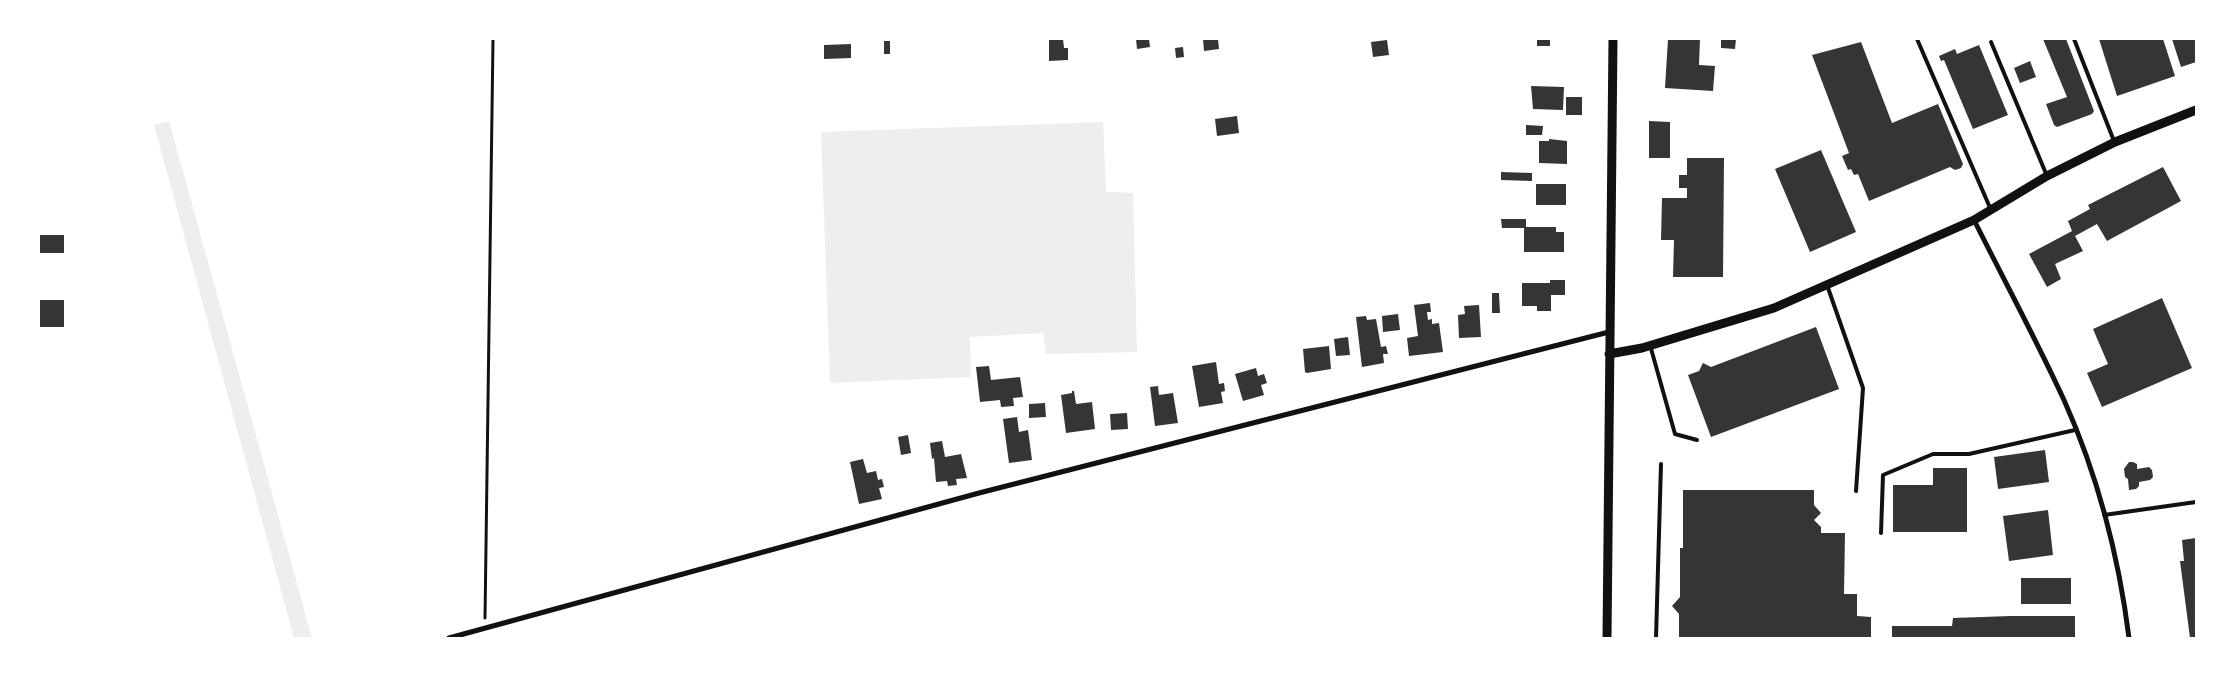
<!DOCTYPE html>
<style>
body{margin:0}
#map{position:relative;width:2235px;height:677px;overflow:hidden;background:#fff;font-family:"Archivo Narrow",sans-serif}
canvas{display:block}
.frame{position:absolute;inset:0;border:40px solid #fff;pointer-events:none}
</style>
<div id="map">
<canvas width="2235" height="677"></canvas>
<div class="frame"></div>
</div>
<script>
const ctx = document.querySelector('canvas').getContext('2d');
ctx.lineJoin = 'round';
function paint(path, color) {
  ctx.fillStyle = color;
  ctx.fill(path, 'evenodd');
}
function trace(path, color, width, dash) {
  ctx.strokeStyle = color;
  ctx.lineWidth = width;
  ctx.lineCap = dash ? 'butt' : 'round';
  ctx.setLineDash(dash || []);
  ctx.stroke(path);
}
paint(new Path2D(`
 M169,121L312,638H294L154,125Z
 M1103,122L1106,192L1133,193L1137,352L1046,354L1043,333L970,337L971,377L830,383L821,132Z`), '#eee');
paint(new Path2D(`
 M1049,39H1063L1064,48H1068V60L1049,61Z
 M1136,39H1149L1150,47L1137,49Z
 M1203,39H1218L1219,49L1204,51Z
 M1537,39H1550V46H1537Z
 M1668,39H1700L1699,65L1715,66L1713,91L1665,88Z
 M1721,39H1736L1735,49L1721,48Z
 M2043,39H2066L2094,111L2092,114L2057,127L2054,125L2046,104L2067,97Z
 M2099,39H2163L2175,76L2117,96Z
 M2172,39H2196V62L2181,67Z
 M1387,40L1389,55L1373,57L1371,42Z
 M884,41H890V54H884Z
 M1861,42L1892,123L1938,104L1963,164L1961,168L1955,170L1950,167L1869,201L1858,174L1854,175L1851,169L1848,170L1842,156L1849,153L1812,55Z
 M851,44V58L824,59V45Z
 M1979,45L2008,115L1973,129L1944,60L1941,61L1939,56L1955,49L1957,54Z
 M1183,47L1184,57L1176,58L1175,48Z
 M2030,61L2036,77L2020,83L2014,68Z
 M1531,86L1564,87L1563,110L1533,109Z
 M1566,97H1582V115H1566Z
 M1237,116L1239,133L1217,136L1215,119Z
 M1649,121L1670,122V158H1649Z
 M1526,125L1543,126L1542,135H1526Z
 M1549,139L1567,141V164L1539,163V141H1549Z
 M1821,150L1856,232L1810,252L1775,169Z
 M1687,158H1724L1723,277H1673L1674,240H1661L1662,198H1687V188H1679V175H1687Z
 M2163,167L2181,201L2107,241L2097,224L2075,236L2083,251L2055,264L2061,279L2047,287L2029,254L2072,231L2068,221L2090,209L2088,205Z
 M1501,172L1532,173V181L1501,180Z
 M1536,184H1566V205H1536Z
 M1501,219H1526V227H1556V232H1564V252H1524V228H1502Z
 M39,235H64V253H39Z
 M1550,280H1565V295H1551V311H1537V306H1522V283H1550Z
 M1492,293H1499L1500,313H1492Z
 M2162,298L2192,368L2102,407L2087,373L2108,364L2093,329Z
 M39,300H64V327H39Z
 M1430,303L1431,312H1427L1428,320L1432,319V324L1439,323L1443,352L1409,356L1407,338L1418,336L1414,305Z
 M1479,305L1481,337L1459,338L1458,315L1465,314L1464,306Z
 M1398,314L1400,330L1383,332L1382,316Z
 M1366,316L1367,320L1376,319L1381,347L1386,346L1388,354H1383L1384,363L1362,367L1356,317Z
 M1816,327L1839,389L1711,437L1688,375L1699,371L1703,363L1711,367Z
 M1348,337L1350,355L1336,356L1334,339Z
 M1329,346L1331,369L1307,373L1305,372L1303,349Z
 M1216,362L1219,384L1224,383L1225,391L1221,392L1223,403L1199,407L1192,366Z
 M989,366L991,380L1020,377L1023,397L1013,398L1014,406L1001,407L1000,400L980,402L976,367Z
 M1256,368L1258,376L1264,374L1267,383L1261,385L1264,395L1243,401L1235,374Z
 M1158,386L1159,395L1173,393L1178,423L1155,426L1150,387Z
 M1072,391H1074L1076,404L1092,402L1095,429L1066,433L1061,395L1072,393Z
 M1045,403L1046,417L1029,418V404Z
 M1127,413L1128,429L1111,430L1110,414Z
 M1017,417L1019,432L1028,430L1032,460L1009,463L1003,419Z
 M908,435L911,453L901,455L898,437Z
 M942,441L945,457L961,454L967,478L956,479L957,485L948,486L947,481L936,482L934,458L932,459L930,443Z
 M2045,450L2049,482L1998,489L1994,457Z
 M863,459L867,473L876,471L878,480L882,479L884,487L879,488L882,499L859,504L850,462Z
 M2129,462H2133L2137,464V469L2149,467L2152,470L2153,477L2150,480L2139,482V486L2136,489L2129,490L2128,479L2125,477L2124,469Z
 M1933,468H1967V532H1893V485H1933Z
 M1683,490H1814V505L1821,513L1814,520L1821,527V533H1845L1844,594H1857V616L1871,617V638H1679V614L1672,606L1680,597V548H1683Z
 M2048,510L2053,555L2009,561L2003,516Z
 M2196,538V638H2190L2180,561H2184L2182,540Z
 M2021,578H2071V604H2021Z
 M2011,616H2075V638H1892V626H1952L1953,618Z`), '#353535');
trace(new Path2D(`
 M485,618L493,39`), '#111', 3);
trace(new Path2D(`
 M1917,39L1991,210
 M2074,39L2114,141
 M1991,42L2047,176
 M1827,285L1863,388L1856,491
 M1650,345L1675,434L1697,440
 M2104,515L2196,502
 M1881,533L1883,475L1933,454H1969L2075,430
 M1656,638L1661,464`), '#111', 4);
trace(new Path2D(`
 M1974,220C2004,280 2036,339 2064,400C2097,474 2119,558 2129,638
 M449,638L979,493L1609,332`), '#111', 5);
trace(new Path2D(`
 M1609,354L1642,348L1774,308L1974,220L2047,176L2115,142L2196,110
 M1607,638L1613,39`), '#111', 9);
</script>
